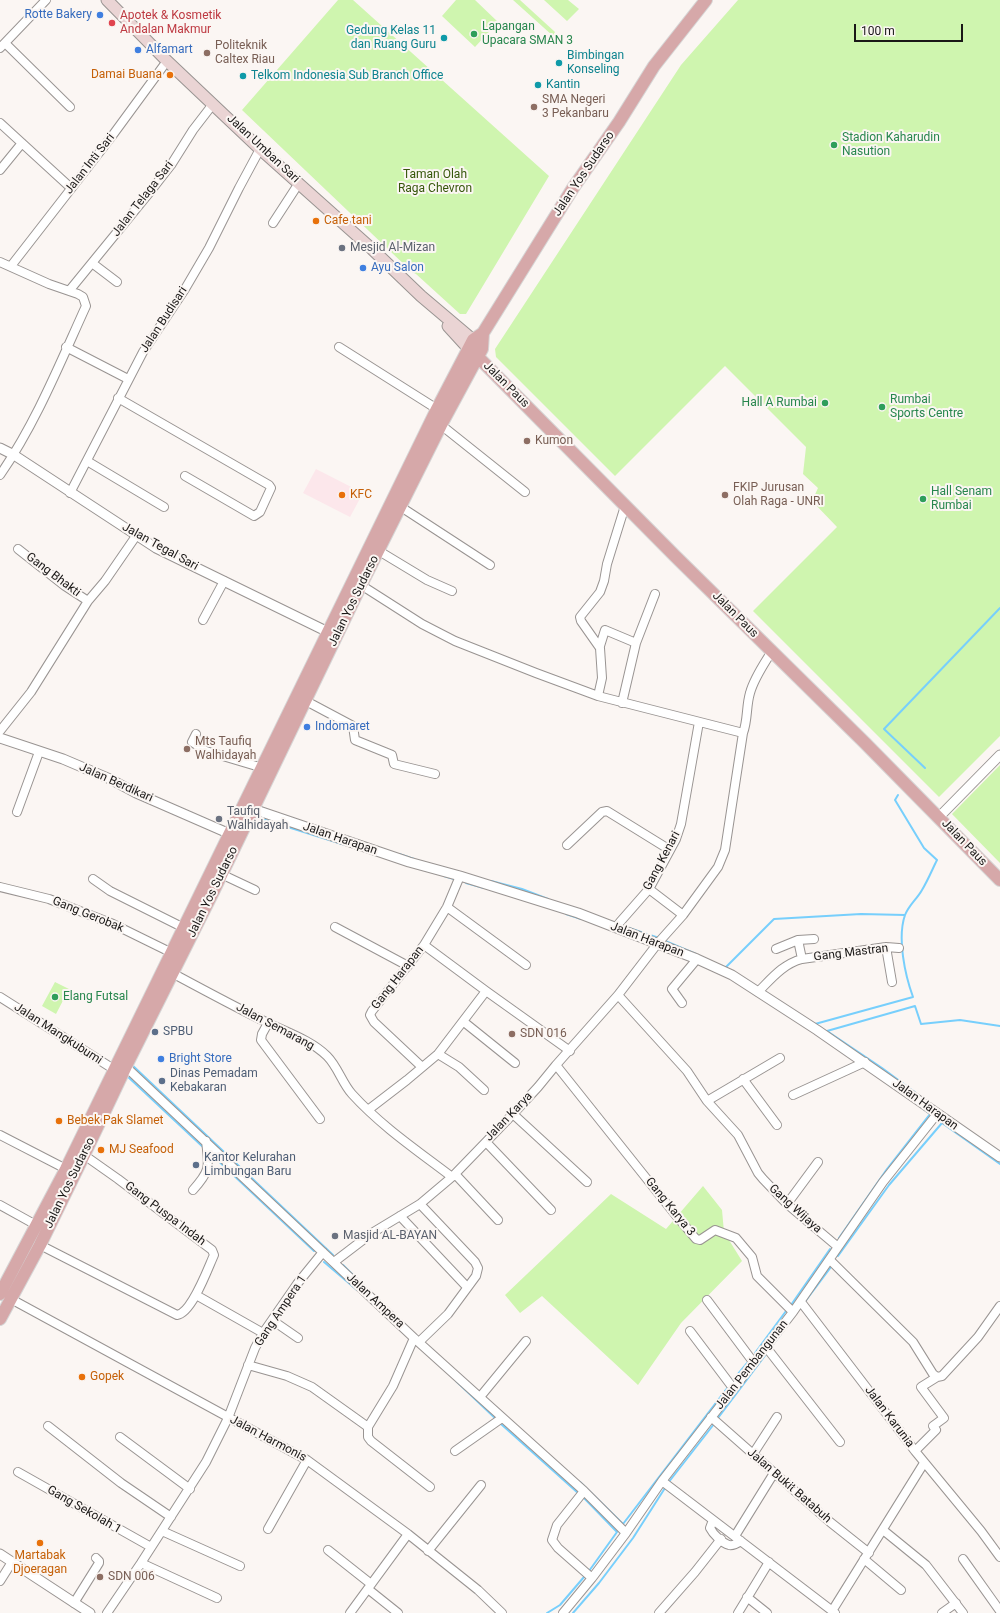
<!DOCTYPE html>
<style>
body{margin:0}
#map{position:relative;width:1000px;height:1613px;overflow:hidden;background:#fbf6f3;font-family:Roboto,sans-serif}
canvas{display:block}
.scale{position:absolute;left:854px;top:24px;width:109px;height:18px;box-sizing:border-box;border:2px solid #1a1817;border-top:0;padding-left:5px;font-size:12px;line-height:14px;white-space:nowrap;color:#1a1817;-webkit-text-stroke:3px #fbf6f3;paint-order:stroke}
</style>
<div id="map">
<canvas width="1000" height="1613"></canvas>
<div class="scale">100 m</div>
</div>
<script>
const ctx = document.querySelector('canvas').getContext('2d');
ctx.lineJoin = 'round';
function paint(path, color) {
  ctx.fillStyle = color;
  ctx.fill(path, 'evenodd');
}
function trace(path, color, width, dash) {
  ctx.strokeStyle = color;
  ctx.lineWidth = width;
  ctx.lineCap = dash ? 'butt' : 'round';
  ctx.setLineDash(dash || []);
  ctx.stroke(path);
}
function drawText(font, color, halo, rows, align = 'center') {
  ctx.font = font + ' Roboto,sans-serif';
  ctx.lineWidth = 4;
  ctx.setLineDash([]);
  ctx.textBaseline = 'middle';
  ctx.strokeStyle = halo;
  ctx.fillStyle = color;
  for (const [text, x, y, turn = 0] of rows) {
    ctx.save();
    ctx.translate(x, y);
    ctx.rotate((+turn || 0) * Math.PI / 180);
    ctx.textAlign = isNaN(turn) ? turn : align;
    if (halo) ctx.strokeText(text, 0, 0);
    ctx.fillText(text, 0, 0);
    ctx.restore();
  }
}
paint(new Path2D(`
 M316,469L363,493L350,517L303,493Z`), '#fce7eb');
paint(new Path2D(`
 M338,0H353L549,176L466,314H460L416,274L412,272L242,110Z
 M456,0H475L498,22L475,47L442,16Z
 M513,0H520L555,32L553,36Z
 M544,0H568L579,9L567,21Z
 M738,0H1000V736L939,797L753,611L837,527L812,501L818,488L803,474L806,447L725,366L615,476L496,357L495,349L681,65Z
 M1000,765V863L952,814Z
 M55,982L69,989L56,1014L42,1006Z
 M703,1186L722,1210L724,1232L742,1261L681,1323L638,1385L542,1296L520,1313L505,1295L611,1194L666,1229Z`), '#cff5af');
trace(new Path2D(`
 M925,768L884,729L1000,608
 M256,817L345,845
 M399,854L414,859
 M444,876L454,879
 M491,881L522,889L548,899
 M466,883L484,888
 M566,914L581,919
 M626,927L659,938
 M663,940L696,954
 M725,968L774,919L861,914L905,915
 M815,1024L913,997C905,975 897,938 905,915C909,905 917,899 922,890C928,880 932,870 937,860L924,848L895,800L898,795
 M827,1031L882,1068L916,1093
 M827,1031L915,1006L921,1024L960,1020L1000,1026
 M131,1064L333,1255
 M126,1075L204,1148
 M211,1154L314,1251
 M839,1238L887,1169L930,1114L921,1107
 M838,1256L889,1185L942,1123L1000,1164
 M324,1262L357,1290
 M343,1265L370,1292
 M804,1303L831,1267
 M791,1305L830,1249
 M770,1348L781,1334
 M755,1353L786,1311
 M733,1380L748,1362
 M456,1381L496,1419
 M718,1418L767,1353
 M501,1424L578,1493
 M580,1482L623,1524L728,1387
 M668,1483L714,1424
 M584,1498L617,1532L589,1571
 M547,1613L560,1605L584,1577
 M573,1613L599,1583L633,1538L665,1488`), '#77cffc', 2);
const minor = new Path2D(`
 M5,43L70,107
 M0,48L46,0
 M0,123L71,188
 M0,170L22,143
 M273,223L299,183
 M0,262L49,284L78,294L83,297L86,306C60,363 36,423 0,475
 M92,263L117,282
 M11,266L112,136L167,61
 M69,291L149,193L171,165L193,130L213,104
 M66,347L128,379
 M339,347L437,409
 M118,398L269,485L271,488L260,512L254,516L185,476
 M441,425L525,492
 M87,461L164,507
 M70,493L143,352L185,289L209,248L239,188L260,149
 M401,507L490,565
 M18,549L65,586L88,601
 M379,551L427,580L452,591
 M361,585L422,624L455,641L536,673L598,696L743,733
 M203,620L224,581
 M636,643L655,594
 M600,646L605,630L636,643L622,703
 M598,696L602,678L600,648L581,621L580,617L600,592L604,581L607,564L625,506
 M306,701L353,726L355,740L392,755L394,764L435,774
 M0,731L31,692L88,601L105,581L136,536
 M196,734L192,742L206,751L263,768
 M17,812L39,752
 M567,845L602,812L607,811L670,850
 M221,874L255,890
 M93,879L110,891L184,928
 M0,887L49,899L113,924L172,953
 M649,889L683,915
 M447,907L526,965
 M335,927L408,966
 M616,927L620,922L649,889L676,839L681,824L699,722
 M798,940L802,959
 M424,945L486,991L570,1051
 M886,947L892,982
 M776,949L798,940L814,939
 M172,973C204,990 235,1007 266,1022C286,1032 311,1040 327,1056C338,1067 342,1083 352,1094C381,1126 418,1151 452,1177
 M758,992C772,978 783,964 802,959L886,947L899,948
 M618,995L687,1071L707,1101L738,1135L758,1173L763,1179L787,1204L838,1247
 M0,997L115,1070
 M682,1003L672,989L697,959
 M464,1022L515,1063
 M268,1023L262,1034L261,1040L320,1119
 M438,1054L459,1067L484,1090
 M556,1065L674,1213L696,1239L700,1240L715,1230L736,1238L752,1257L757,1276L793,1312
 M126,1067L414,1338L584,1491L626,1533
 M422,1067L374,1022L370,1015L372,1011L424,945L447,907L460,876
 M743,1079L777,1125
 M793,1095L865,1062
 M707,1101L780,1058
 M368,1110L407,1080L438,1054L486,991
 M513,1114L587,1182
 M0,1135L66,1169
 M486,1142L551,1210
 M455,1174L498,1220
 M193,1190C211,1170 209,1167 206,1141
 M787,1204L818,1162
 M0,1205L36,1225
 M400,1216L467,1287
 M40,1245L177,1315C192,1313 208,1268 214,1255L212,1250L118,1179L84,1155
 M830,1260L913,1342L933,1374L937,1377L942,1376L978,1337L1000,1306
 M334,1262L372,1233L420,1204L452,1177L513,1114L538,1087L556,1065L618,995L658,943L683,915L718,867L725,850L743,733C748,720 746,706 750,693C754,678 764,664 772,651
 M196,1295L263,1333
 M11,1299L307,1460L408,1534L478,1590L502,1613
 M707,1300L754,1363
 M801,1302L915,1451L981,1531L1000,1557
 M272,1320L298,1338
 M690,1331L733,1388
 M419,1342L448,1314L476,1276L478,1268L475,1262L420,1204
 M766,1347L840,1442
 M248,1365L287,1376L312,1387L368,1427L393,1386L414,1338
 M480,1397L526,1341
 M711,1417L830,1522L869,1553
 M48,1426L121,1483L171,1517
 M368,1427V1437L371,1441L430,1487
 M120,1437L190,1489
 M455,1451L502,1418
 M915,1451L936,1430L933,1426L944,1418L921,1387L937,1377
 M753,1454L777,1417
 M18,1472L151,1547
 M662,1481L835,1613
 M584,1491L557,1525L552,1540L558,1548L592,1578
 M713,1520L710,1528C713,1534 722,1543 729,1545C733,1546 738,1543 741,1541
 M268,1529L307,1460
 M883,1530L926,1565L963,1613
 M162,1531L240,1566
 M735,1536L774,1473
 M328,1550L371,1584
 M428,1551L481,1485
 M864,1559L901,1590
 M963,1559L1000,1611
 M141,1563L217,1598
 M0,1581L12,1562
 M368,1589L398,1613
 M747,1597L767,1613
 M74,1603L99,1563V1561L96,1558
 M832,1611L924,1463
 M107,1613L141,1563L206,1462L228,1418L255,1348L263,1333L297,1284L323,1252
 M350,1613L408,1534
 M563,1613L592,1578L626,1533L662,1481L793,1312L883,1182L937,1114
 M659,1613L695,1572L721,1539
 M738,1613L769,1562
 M942,1613L956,1603`);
const tertiary = new Path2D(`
 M0,448L14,455L156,548L328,632
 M0,738L63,759L110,779L136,793L230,834
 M253,809L409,862L460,876L578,913L697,959L732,975L817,1030L1000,1157
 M942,814L1000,755
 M0,1554L90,1613`);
const secondary = new Path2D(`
 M107,0L167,61L260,149L372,249L421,296L473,340
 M448,326L469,349`);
const primary = new Path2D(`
 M473,352L675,556L864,742L1000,880
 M0,1294L66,1169L437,409L473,340L483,333L573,188L619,122L654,66L706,0
 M0,1319L40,1245L84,1155L128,1062L212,894L361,585L441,425L482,349L483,333`);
trace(minor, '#999492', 10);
trace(tertiary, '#999492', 11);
trace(secondary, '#999492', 13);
trace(primary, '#d6d5d5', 14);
trace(minor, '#fff', 8);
trace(tertiary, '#fff', 9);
trace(secondary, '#ead4d4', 11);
trace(primary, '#d6a8a9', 12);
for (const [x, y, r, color] of [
 [100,15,4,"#3f7fe0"],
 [112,23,4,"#e0444e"],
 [474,34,4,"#2e9e5b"],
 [444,38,4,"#0f9aa8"],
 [138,50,4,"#3f7fe0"],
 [207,53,4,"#8d6e63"],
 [559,63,4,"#0f9aa8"],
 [170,75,4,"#e8710a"],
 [243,76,4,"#0f9aa8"],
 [538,85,4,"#0f9aa8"],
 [534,107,4,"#8d6e63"],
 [834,145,4,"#2e9e5b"],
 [316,221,4,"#e8710a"],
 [342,248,4,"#6b7280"],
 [363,268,4,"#3f7fe0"],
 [825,403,4,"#2e9e5b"],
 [882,407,4,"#2e9e5b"],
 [527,441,4,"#8d6e63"],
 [342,495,4,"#e8710a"],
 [725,495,4,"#8d6e63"],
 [923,499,4,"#2e9e5b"],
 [307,727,4,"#3f7fe0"],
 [187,749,4,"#8d6e63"],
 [219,819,4,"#6b7280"],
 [55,997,4,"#2e9e5b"],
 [155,1032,4,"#5c6f8a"],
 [512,1034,4,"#8d6e63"],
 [161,1059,4,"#3f7fe0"],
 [162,1081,4,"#5c6f8a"],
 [59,1121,4,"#e8710a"],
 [101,1150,4,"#e8710a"],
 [196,1165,4,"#5c6f8a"],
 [335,1236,4,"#6b7280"],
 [82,1377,4,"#e8710a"],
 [40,1543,4,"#e8710a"],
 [100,1577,4,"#8d6e63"]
]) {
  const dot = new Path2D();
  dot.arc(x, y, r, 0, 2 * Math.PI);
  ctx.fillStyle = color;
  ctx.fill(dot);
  trace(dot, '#fbf6f3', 1.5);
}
drawText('12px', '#366cbe', '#fbf6f3', [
 ["Rotte Bakery",92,15,"right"],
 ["Alfamart",146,50],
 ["Ayu Salon",371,268],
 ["Indomaret",315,727],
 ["Bright Store",169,1059]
], 'left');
drawText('12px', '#be3a42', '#fbf6f3', [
 ["Apotek & Kosmetik",120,16],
 ["Andalan Makmur",120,30]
], 'left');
drawText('12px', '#27864d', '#fbf6f3', [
 ["Lapangan",482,27],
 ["Upacara SMAN 3",482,41],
 ["Stadion Kaharudin",842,138],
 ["Nasution",842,152],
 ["Rumbai",890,400],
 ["Sports Centre",890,414],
 ["Hall A Rumbai",817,403,"right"],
 ["Hall Senam",931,492],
 ["Rumbai",931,506],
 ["Elang Futsal",63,997]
], 'left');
drawText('12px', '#0d838f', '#fbf6f3', [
 ["Gedung Kelas 11",436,31,"right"],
 ["dan Ruang Guru",436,45,"right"],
 ["Bimbingan",567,56],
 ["Konseling",567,70],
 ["Telkom Indonesia Sub Branch Office",251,76],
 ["Kantin",546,85]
], 'left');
drawText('12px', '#785e54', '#fbf6f3', [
 ["Politeknik",215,46],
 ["Caltex Riau",215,60],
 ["SMA Negeri",542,100],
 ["3 Pekanbaru",542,114],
 ["Kumon",535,441],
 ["FKIP Jurusan",733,488],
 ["Olah Raga - UNRI",733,502],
 ["Mts Taufiq",195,742],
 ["Walhidayah",195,756],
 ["SDN 016",520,1034],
 ["SDN 006",108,1577]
], 'left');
drawText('12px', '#c56008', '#fbf6f3', [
 ["Damai Buana",162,75,"right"],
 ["Cafe tani",324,221],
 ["KFC",350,495],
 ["Bebek Pak Slamet",67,1121],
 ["MJ Seafood",109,1150],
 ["Gopek",90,1377],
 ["Martabak",40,1556,"center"],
 ["Djoeragan",40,1570,"center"]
], 'left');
drawText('12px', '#1a1817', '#fbf6f3', [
 ["Jalan Umban Sari",263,149,43],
 ["Jalan Inti Sari",90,164,-52],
 ["Jalan Yos Sudarso",584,174,-56],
 ["Jalan Telaga Sari",143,199,-52],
 ["Jalan Budisari",164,320,-57],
 ["Jalan Paus",506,385,45],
 ["Jalan Tegal Sari",160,547,29],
 ["Gang Bhakti",53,575,37],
 ["Jalan Yos Sudarso",354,601,-64],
 ["Jalan Paus",735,615,45],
 ["Jalan Berdikari",116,783,24],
 ["Jalan Harapan",340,839,19],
 ["Jalan Paus",964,843,46],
 ["Gang Kenari",662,861,-62],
 ["Jalan Yos Sudarso",213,892,-64],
 ["Gang Gerobak",88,915,22],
 ["Jalan Harapan",647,940,21],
 ["Gang Mastran",851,953,-7],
 ["Gang Harapan",398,978,-52],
 ["Jalan Semarang",275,1027,28],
 ["Jalan Mangkubumi",58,1034,33],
 ["Jalan Harapan",925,1105,36],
 ["Jalan Karya",509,1117,-46],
 ["Jalan Yos Sudarso",70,1183,-64],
 ["Gang Karya 3",670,1207,51],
 ["Gang Wijaya",795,1209,42],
 ["Gang Puspa Indah",165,1214,37],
 ["Jalan Ampera",375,1301,43],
 ["Gang Ampera 1",281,1311,-56],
 ["Jalan Pembangunan",752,1365,-52],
 ["Jalan Karunia",889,1417,53],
 ["Jalan Harmonis",268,1439,28],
 ["Jalan Bukit Batabuh",789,1486,41],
 ["Gang Sekolah 1",84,1510,30]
]);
drawText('12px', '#36570a', '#fbf6f3', [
 ["Taman Olah",435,175],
 ["Raga Chevron",435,189]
]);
drawText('12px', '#5b616d', '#fbf6f3', [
 ["Mesjid Al-Mizan",350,248],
 ["Taufiq",227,812],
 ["Walhidayah",227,826],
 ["Masjid AL-BAYAN",343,1236]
], 'left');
drawText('12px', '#4e5e75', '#fbf6f3', [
 ["SPBU",163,1032],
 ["Dinas Pemadam",170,1074],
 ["Kebakaran",170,1088],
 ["Kantor Kelurahan",204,1158],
 ["Limbungan Baru",204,1172]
], 'left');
</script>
